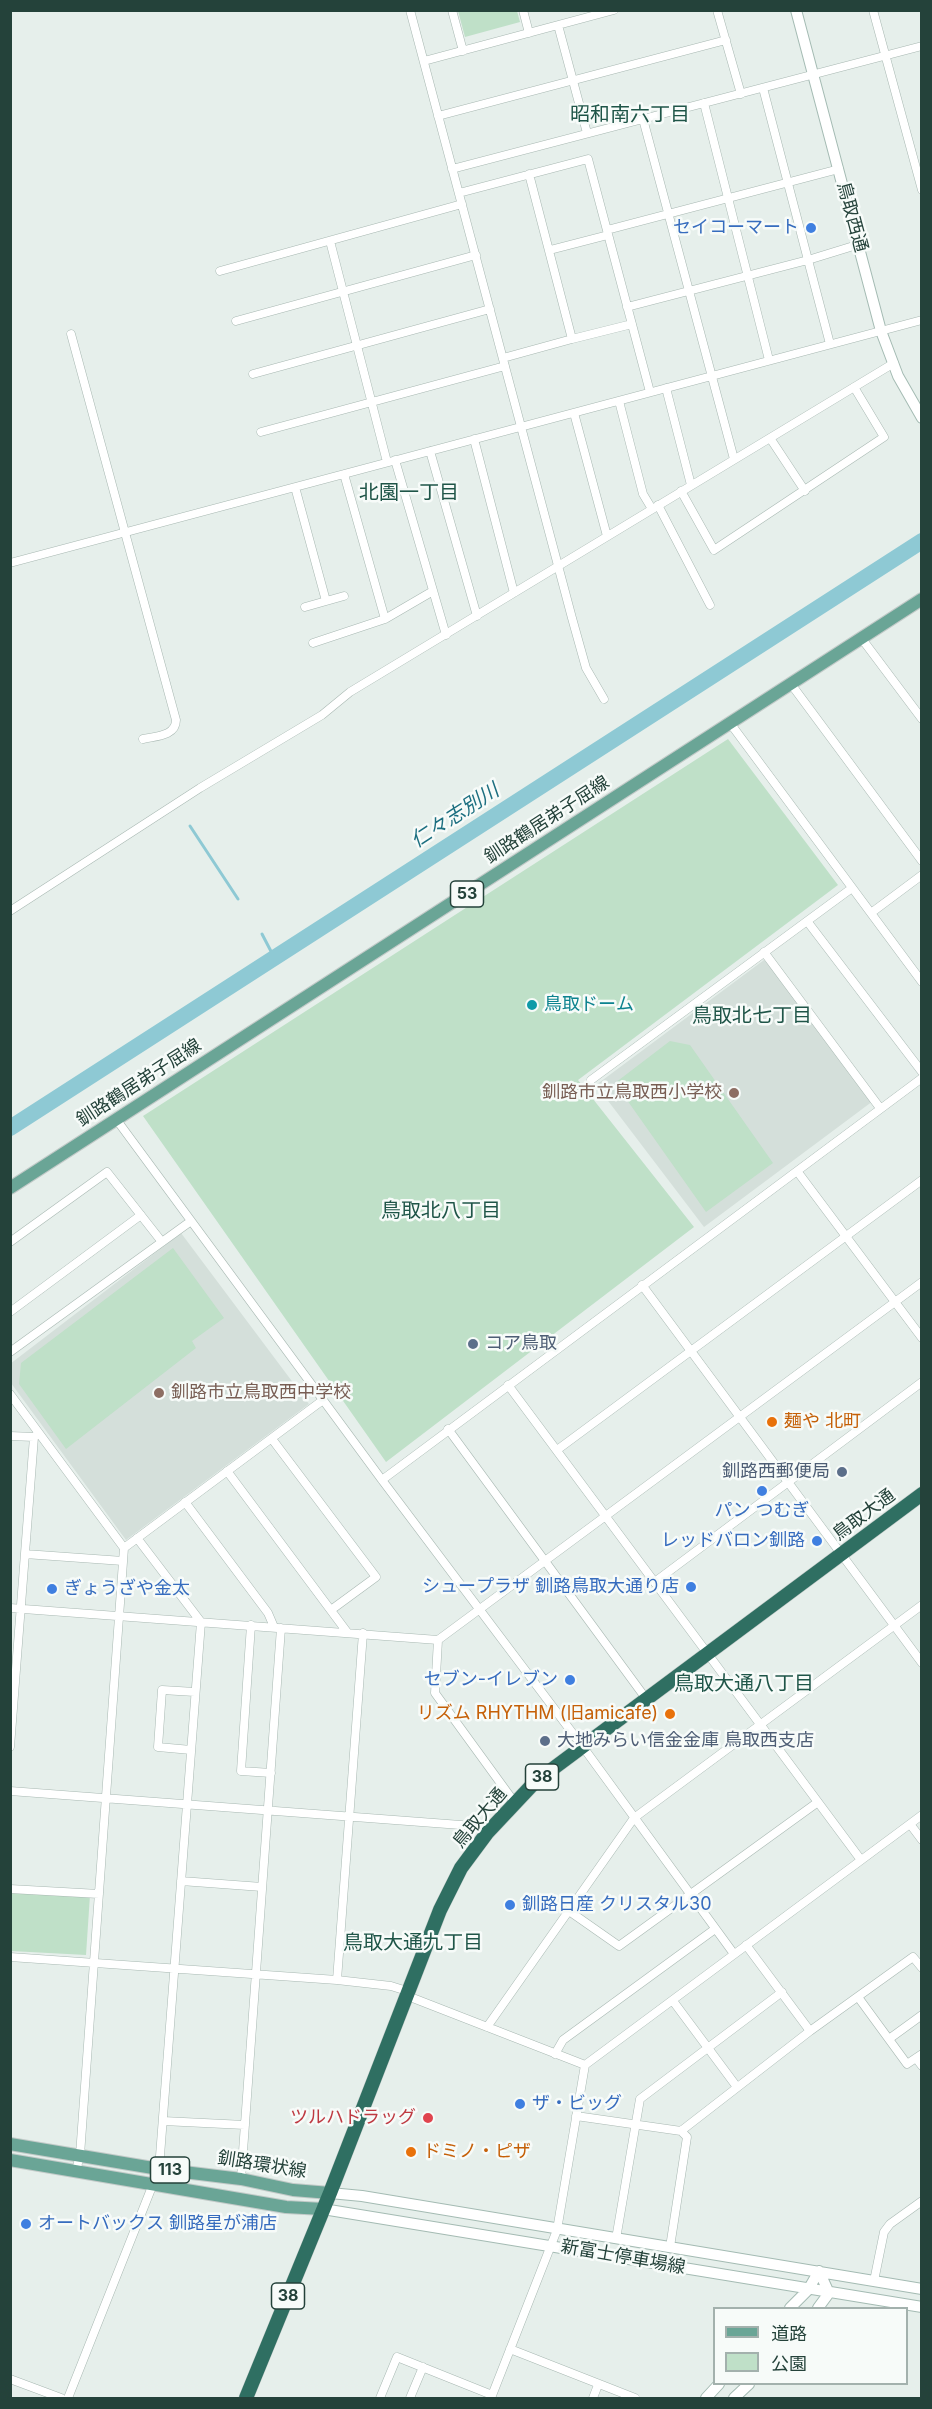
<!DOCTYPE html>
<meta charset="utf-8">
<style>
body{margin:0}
#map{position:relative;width:932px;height:2409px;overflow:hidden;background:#e6efeb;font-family:Inter,"Noto Sans JP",sans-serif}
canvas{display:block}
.frame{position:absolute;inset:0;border:12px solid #24423a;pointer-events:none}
.legend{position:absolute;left:713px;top:2307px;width:195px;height:78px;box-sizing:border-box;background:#f7fbf9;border:2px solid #a3b1ad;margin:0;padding:8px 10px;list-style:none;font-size:18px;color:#24423a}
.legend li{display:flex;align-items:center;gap:12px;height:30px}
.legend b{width:30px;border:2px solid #a3b1ad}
</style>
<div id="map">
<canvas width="932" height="2409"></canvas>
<div class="frame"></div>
<ul class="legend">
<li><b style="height:8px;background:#6aa596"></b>道路</li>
<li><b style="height:16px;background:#bfe0c8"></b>公園</li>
</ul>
</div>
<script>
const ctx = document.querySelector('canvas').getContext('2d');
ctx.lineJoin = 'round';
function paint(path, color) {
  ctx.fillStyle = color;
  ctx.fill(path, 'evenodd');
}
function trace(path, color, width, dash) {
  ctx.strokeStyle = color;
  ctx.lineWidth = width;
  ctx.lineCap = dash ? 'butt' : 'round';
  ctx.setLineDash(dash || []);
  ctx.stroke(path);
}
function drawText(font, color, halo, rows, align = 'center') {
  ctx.font = font + ' Inter,"Noto Sans JP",sans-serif';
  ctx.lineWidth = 5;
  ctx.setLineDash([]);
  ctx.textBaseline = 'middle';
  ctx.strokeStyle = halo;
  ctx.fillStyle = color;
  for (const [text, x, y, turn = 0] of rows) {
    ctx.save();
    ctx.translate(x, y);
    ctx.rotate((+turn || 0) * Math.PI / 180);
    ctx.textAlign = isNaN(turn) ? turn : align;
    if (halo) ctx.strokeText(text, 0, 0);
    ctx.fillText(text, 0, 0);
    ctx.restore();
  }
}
paint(new Path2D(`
 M764,960L791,991L873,1101L704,1227L596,1085Z
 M181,1233L309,1404L126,1540L11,1383L10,1364Z`), '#d4dfda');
paint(new Path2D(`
 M458,11H517L520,22L465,37Z
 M728,739L838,885L578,1080L694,1227L386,1462L143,1116Z
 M670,1041L690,1045L773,1163L706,1212L615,1083Z
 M173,1248L224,1318L192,1341L196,1348L66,1449L19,1384L21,1363Z
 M10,1890L90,1895L86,1955L11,1951Z`), '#bfe0c8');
trace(new Path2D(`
 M190,826L238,899
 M262,934L275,959`), '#8ec9d4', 3);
trace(new Path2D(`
 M10,1128L922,541`), '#8ec9d4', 16);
const street = new Path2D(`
 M410,10L572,618L586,668L604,699
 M452,10L463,51
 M523,10L529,33
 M717,10L741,94
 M873,10L922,190
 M558,25L587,133
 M424,61L614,10
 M763,88L830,344
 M704,103L769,360
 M438,116L726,40
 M643,119L734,459
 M452,169L922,46
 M459,193L588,159L650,392
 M607,230L839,169
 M330,241L387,462
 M550,250L608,235
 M220,271L462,204
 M627,307L808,260L860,244
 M236,321L476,255
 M71,334L176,720C176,736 156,736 143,739
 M572,339L632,324
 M503,358L572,339L529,174
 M253,374L490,309
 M666,388L691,485
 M619,401L643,494L652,509
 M574,413L607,536
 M261,432L505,366
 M770,438L805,491
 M474,439L514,593
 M430,451L477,616
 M395,460L446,635
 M344,474L385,619
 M295,487L326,601
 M681,491L714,550L884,437L854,387
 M658,505L710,605
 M10,563L922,320
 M305,607L344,596
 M862,639L922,719
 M313,643L385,619L433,591
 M791,684L922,861
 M730,723L922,982
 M10,911L200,788L322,715L350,692L894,363
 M871,913L922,875
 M807,921L922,1072
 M764,952L880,1108
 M591,1080L852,888
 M116,1119L382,1480L583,1747L734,1954
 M797,1171L922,1338
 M10,1242L107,1172L162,1242
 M642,1285L922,1663
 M10,1312L141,1215
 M10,1352L191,1221
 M508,1385L861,1860
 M10,1394L124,1548L80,2155L76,2171
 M448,1429L647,1700
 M10,1436L34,1437L38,1434
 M272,1439L376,1577L331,1610
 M557,1450L922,1180
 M227,1471L347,1632
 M382,1480L922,1078
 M185,1502L268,1613L274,1627
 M124,1548L323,1400
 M25,1554L123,1561
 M656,1581L922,1382
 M10,1608L438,1640L922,1282
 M251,1625L241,1771L271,1773
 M438,1640L435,1693L515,1803
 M10,1747L34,1437
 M191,1750L158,1747L162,1690L195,1692
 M10,1791L474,1826L487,1833
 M910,1824L922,1840
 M181,1881L262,1887
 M10,1889L99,1894
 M569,1911L619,1946L818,1802
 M746,1945L810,2031
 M10,1957L337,1980L391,1986L407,1991
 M337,1980L363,1633
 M405,1995L585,2065
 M858,1997L907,2064L922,2054
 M673,2001L737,2087
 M487,2027L634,1818L922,1605
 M889,2039L922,2015
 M555,2054L563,2040L715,1929
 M916,2058L922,2066
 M576,2116L681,2131
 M163,2121L245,2125
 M241,2179L281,1628
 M616,2239L640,2099L782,1992
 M670,2247L687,2137L681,2131L810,2031L913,1957L922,1968
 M874,2281L884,2232L890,2224L922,2201
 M510,2349L635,2398
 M10,2379L61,2398
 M68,2398L159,2169L201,1622L137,1538
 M380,2398L397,2357L492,2395
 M410,2398L423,2367
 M491,2398L557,2230L585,2065L922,1815
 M593,2398L598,2385`);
const secondary = new Path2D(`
 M796,10L881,331L898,376L922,418
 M330,2193L362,2196L922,2289
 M323,2209L922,2307
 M790,2308L808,2290L819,2271
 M818,2308L829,2293L819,2271
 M706,2398L719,2384
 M734,2398L749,2384`);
const primary = new Path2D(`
 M10,1188L922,599
 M10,2144L159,2169L241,2179L293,2190L330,2193
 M10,2160L286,2207L323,2209`);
const highway = new Path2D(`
 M246,2398L330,2193L440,1910L461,1868L487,1833L535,1782L922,1494`);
trace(street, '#a8b8b2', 9);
trace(secondary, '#a4bbb3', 12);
trace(primary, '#c2cac8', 14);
trace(highway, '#c2cac8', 15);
trace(street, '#fff', 8);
trace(secondary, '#fff', 10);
trace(primary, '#6aa596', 12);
trace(highway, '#2f6f62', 14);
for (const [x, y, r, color] of [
 [811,228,6,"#3f7fe0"],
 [532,1005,6,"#0f9aa8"],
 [734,1093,6,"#8d6e63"],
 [473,1344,6,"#5c6f8a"],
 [159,1393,6,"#8d6e63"],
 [772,1422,6,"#e8710a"],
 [842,1472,6,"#5c6f8a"],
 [762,1491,6,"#3f7fe0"],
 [817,1541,6,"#3f7fe0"],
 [691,1587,6,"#3f7fe0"],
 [52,1589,6,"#3f7fe0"],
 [570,1680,6,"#3f7fe0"],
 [670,1714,6,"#e8710a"],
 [545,1741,6,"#5c6f8a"],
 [510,1905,6,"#3f7fe0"],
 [520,2104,6,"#3f7fe0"],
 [428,2118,6,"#e0444e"],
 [411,2152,6,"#e8710a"],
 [26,2224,6,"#3f7fe0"]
]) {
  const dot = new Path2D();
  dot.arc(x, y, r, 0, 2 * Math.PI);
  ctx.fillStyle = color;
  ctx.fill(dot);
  trace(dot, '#f7fbf9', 2);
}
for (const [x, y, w] of [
 [467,894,33],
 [542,1777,33],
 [170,2170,39],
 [288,2296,33]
]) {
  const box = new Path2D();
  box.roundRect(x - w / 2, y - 13, w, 26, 4.5);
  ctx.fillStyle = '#f7fbf9';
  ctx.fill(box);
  trace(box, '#24423a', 1.5);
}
drawText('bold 16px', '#24423a', null, [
 ["53",467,894],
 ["38",542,1777],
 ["113",170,2170],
 ["38",288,2296]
]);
drawText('18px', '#24423a', '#f7fbf9', [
 ["鳥取西通",852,217,75],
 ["釧路鶴居弟子屈線",547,820,-33],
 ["釧路鶴居弟子屈線",139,1083,-33],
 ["鳥取大通",864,1515,-37],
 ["鳥取大通",480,1818,-50],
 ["釧路環状線",262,2165,9],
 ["新富士停車場線",623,2257,10]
]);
drawText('18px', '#366cbe', '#f7fbf9', [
 ["セイコーマート",799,228],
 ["パン つむぎ",762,1511,"center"],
 ["レッドバロン釧路",805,1541],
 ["シュープラザ 釧路鳥取大通り店",679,1587],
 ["ぎょうざや金太",64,1589,"left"],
 ["セブン-イレブン",558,1680],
 ["釧路日産 クリスタル30",522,1905,"left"],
 ["ザ・ビッグ",532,2104,"left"],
 ["オートバックス 釧路星が浦店",38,2224,"left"]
], 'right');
drawText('18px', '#0d838f', '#f7fbf9', [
 ["鳥取ドーム",544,1005]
], 'left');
drawText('18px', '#785e54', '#f7fbf9', [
 ["釧路市立鳥取西小学校",722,1093],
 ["釧路市立鳥取西中学校",171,1393,"left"]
], 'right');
drawText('18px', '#4e5e75', '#f7fbf9', [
 ["コア鳥取",485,1344],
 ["釧路西郵便局",830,1472,"right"],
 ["大地みらい信金金庫 鳥取西支店",557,1741]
], 'left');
drawText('18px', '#c56008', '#f7fbf9', [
 ["麺や 北町",784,1422],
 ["リズム RHYTHM (旧amicafe)",658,1714,"right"],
 ["ドミノ・ピザ",423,2152]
], 'left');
drawText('18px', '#be3a42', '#f7fbf9', [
 ["ツルハドラッグ",416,2118]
], 'right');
drawText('20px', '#1f5548', '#f7fbf9', [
 ["昭和南六丁目",630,115],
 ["北園一丁目",409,493],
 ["鳥取北七丁目",752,1016],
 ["鳥取北八丁目",441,1211],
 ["鳥取大通八丁目",744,1684],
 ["鳥取大通九丁目",413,1943]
]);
drawText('italic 20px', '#1c6f80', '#f7fbf9', [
 ["仁々志別川",455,816,-33]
]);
</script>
